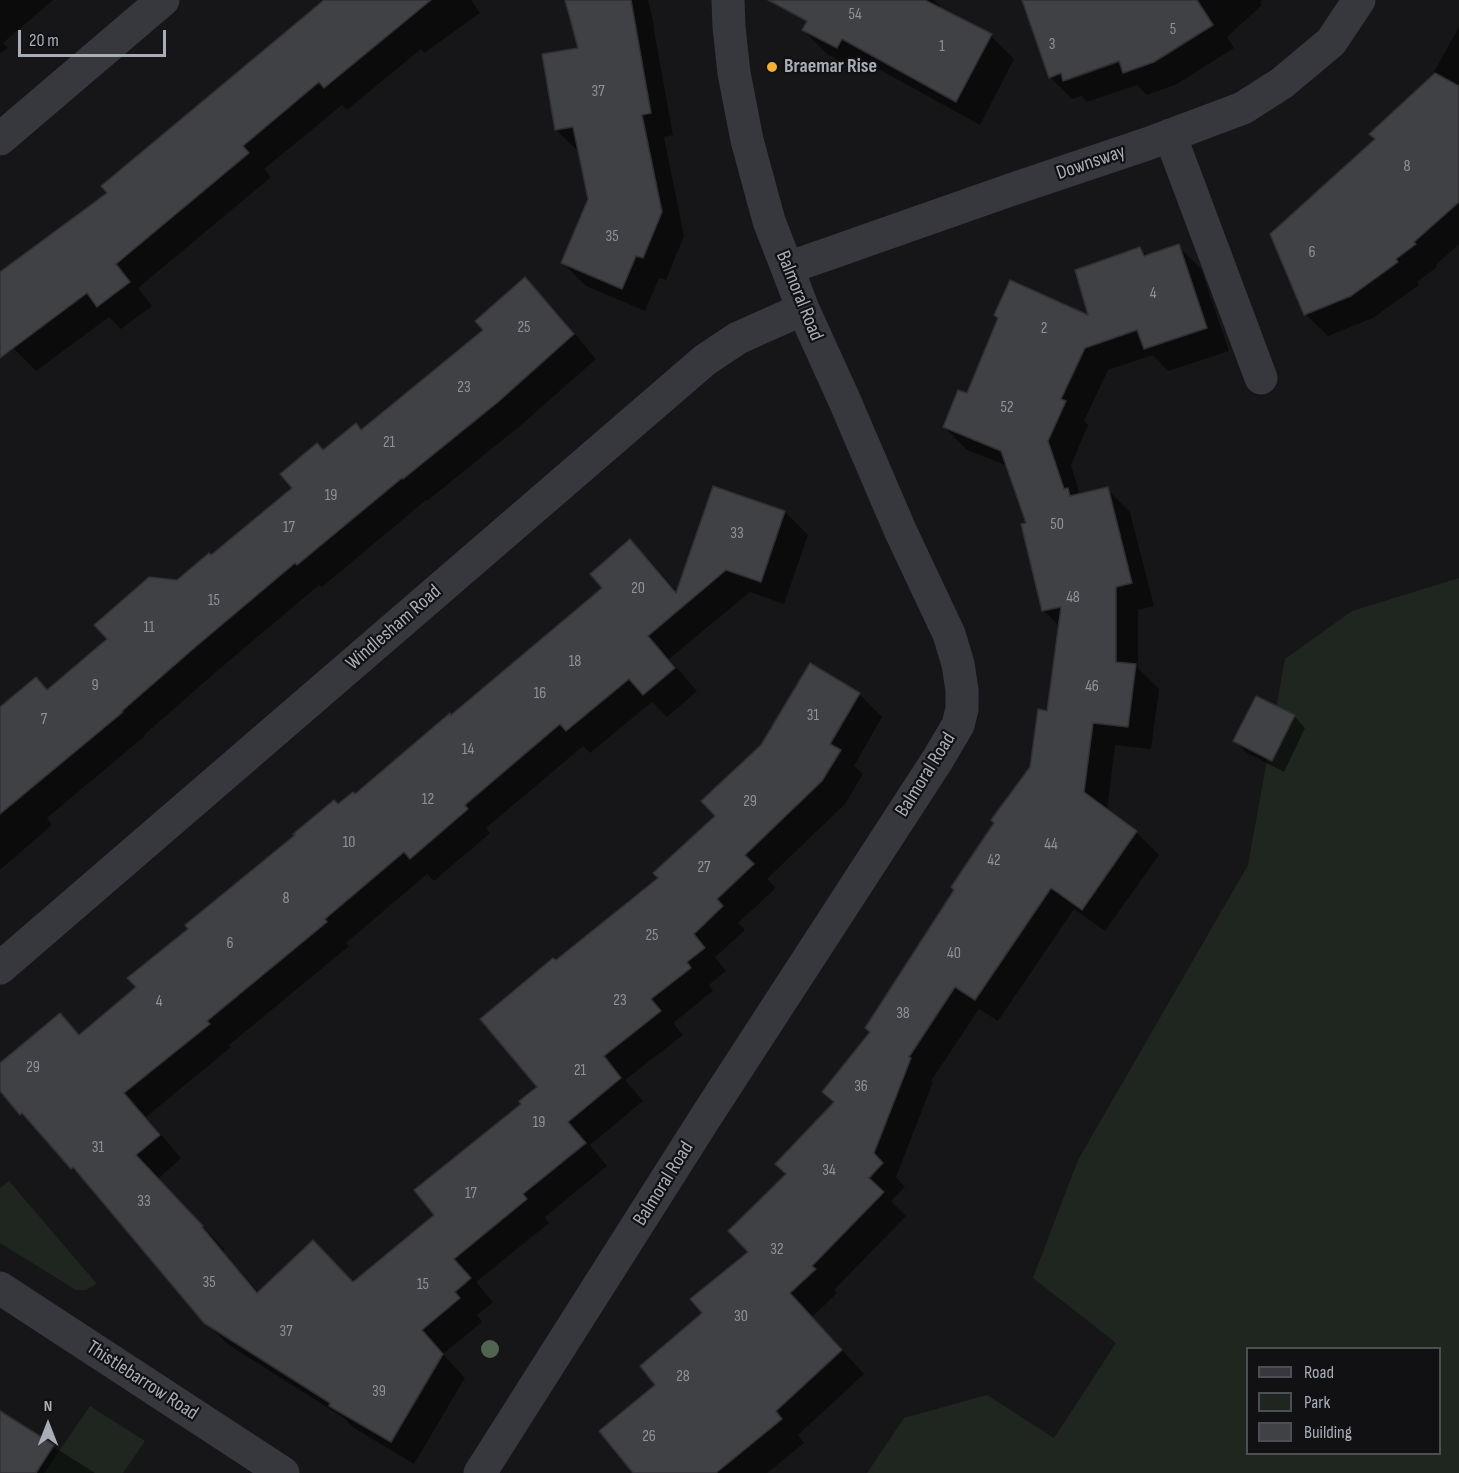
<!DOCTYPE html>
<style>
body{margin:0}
#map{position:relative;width:1459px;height:1473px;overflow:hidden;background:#161618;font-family:"Sofia Sans Condensed",sans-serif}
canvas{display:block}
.legend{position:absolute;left:1246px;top:1347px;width:195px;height:108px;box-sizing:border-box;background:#111113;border:2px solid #4d4f55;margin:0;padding:8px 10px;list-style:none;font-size:18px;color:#a8adb8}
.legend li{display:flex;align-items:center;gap:12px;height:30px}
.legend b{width:30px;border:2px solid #4d4f55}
.north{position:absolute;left:18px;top:1395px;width:60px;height:60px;-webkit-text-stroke:4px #111113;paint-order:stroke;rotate:0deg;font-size:16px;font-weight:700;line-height:24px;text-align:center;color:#a8adb8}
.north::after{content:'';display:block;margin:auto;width:21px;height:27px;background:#a8adb8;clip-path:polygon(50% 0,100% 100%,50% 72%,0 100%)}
.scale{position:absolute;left:18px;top:30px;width:148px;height:27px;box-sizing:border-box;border:3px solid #a8adb8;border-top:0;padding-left:8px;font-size:18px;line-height:21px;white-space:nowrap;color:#a8adb8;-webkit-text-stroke:4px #111113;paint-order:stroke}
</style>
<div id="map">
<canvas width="1459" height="1473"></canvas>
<ul class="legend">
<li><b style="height:8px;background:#37383d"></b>Road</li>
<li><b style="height:16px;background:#1e261f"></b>Park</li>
<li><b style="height:16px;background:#404145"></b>Building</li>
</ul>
<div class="north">N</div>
<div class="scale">20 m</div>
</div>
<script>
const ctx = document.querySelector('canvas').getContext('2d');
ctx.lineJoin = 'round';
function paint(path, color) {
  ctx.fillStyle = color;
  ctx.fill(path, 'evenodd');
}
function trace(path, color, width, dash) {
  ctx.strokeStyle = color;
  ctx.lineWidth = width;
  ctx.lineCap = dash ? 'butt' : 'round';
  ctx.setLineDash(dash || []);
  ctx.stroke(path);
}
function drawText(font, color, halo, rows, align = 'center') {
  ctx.font = font + ' "Sofia Sans Condensed",sans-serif';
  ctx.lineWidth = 4.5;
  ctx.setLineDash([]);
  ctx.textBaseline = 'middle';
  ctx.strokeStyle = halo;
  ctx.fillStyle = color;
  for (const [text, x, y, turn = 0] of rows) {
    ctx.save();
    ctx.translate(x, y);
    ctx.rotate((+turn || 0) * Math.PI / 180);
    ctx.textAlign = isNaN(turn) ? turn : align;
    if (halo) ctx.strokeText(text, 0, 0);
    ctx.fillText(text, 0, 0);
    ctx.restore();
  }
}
paint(new Path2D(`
 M1459,578V1473H867L904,1418L987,1395L1054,1438L1116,1343L1033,1278L1078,1160L1248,865L1285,659L1352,611ZM1248,1348H1440V1454H1248Z
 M9,1181L97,1284L86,1290H76L0,1243V1188Z
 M90,1406L145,1441L123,1473H44Z`), '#1e261f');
paint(new Path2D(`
 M0,0H53L3,43L8,48L0,54Z
 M327,0H471L480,13L424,53L421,49L347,110L342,105L264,169L271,177L138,288L152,306L121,329L109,317L36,371L13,348L0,331V274L109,193Z
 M567,0H648L654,25H653L673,135L664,137L684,236L666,280L659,278L645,311L586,286L563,263L589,199L580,153L556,130L580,49Z
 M819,0H934L940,6L939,9L991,36L1014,59L980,125L866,62L861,71L827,54L803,30Z
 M1024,0H1262L1260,3L1262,5L1227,37L1234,48L1177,84L1147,95L1137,85L1087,102L1081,96L1072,99L1050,77ZM1126,58L1127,60L1067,81L1065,79Z
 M1459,27V244L1436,265L1437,267L1417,282L1419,285L1373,318L1328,336L1305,314L1377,139L1429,81Z
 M1178,246L1201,269L1229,351L1168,371L1153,355L1108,370L1084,421L1088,425L1071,465L1080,495L1107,489L1130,512L1154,606L1138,610V668L1159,689L1151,749L1115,745L1107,811L1136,832L1159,855L1105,931L1074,909L998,1021L979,1009L931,1081L933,1082L896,1177L905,1187L891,1201L906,1216L834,1290L837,1293L812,1317L864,1374L798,1435L804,1443L767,1473H635L657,1385L705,1314L750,1252L787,1175L835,1104L824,1092L871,1033L1032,768L1048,712L1060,627L1043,610L1028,524L1008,466L967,450L944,427L968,395L1090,318L1140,249L1148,256Z
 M531,287L555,310L596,359L521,425L427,501L426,500L322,587L319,585L216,672L144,735L145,736L47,818L52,825L0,870V716L48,691L177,581L211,557L294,488L324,451L362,431L485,330Z
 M785,512L808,535L784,604L750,592L669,659L697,691L667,717L652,702L590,753L583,746L486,828L490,833L434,881L427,874L346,943L349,946L229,1045L231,1047L146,1117L181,1158L158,1179L225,1250L223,1251L259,1293L354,1284L436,1215L523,1104L539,1087L556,962L660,878L717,816L762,746L811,665L859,694L882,717L854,766L863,774L845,804L767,879L776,888L738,923L745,930L715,957L726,971L709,985L713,991L673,1023L683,1035L625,1080L643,1101L590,1145L607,1166L545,1217L549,1223L476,1282L493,1302L477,1315L482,1322L443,1354L465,1378L414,1464L354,1428L344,1418L229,1345L205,1322L94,1191L72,1168L44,1136L21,1114L0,1088V1065L60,1015L81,1036L138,988L338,806L355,796L452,717L604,588L630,541L653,564L678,593Z
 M1294,716L1305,728L1284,772L1247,753L1235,741Z
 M0,1413L95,1473H0Z`), '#0007');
const building = new Path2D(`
 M324,0H431L324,88L319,82L243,146L249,153L116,264L130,282L97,307L87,293L0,358V272L107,193L101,186Z
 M565,0H631L651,113L642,115L662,212L643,258L636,256L622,289L561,263L588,199L573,127L555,130L542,54L578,48Z
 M768,0H925L992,34L956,102L842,39L837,48L802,30L807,21Z
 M1022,0H1197L1213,25L1154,62L1123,73L1119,61L1063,81L1061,73L1049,78Z
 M1435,73L1459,86V202L1414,242L1416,244L1396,259L1398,262L1351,296L1304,315L1270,234L1375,139L1369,134Z
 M1179,244L1207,328L1144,349L1137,330L1085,348L1061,399L1066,401L1048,441L1064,489L1068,488L1070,496L1108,487L1132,583L1116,587V662L1136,664L1128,727L1093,723L1084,792L1137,831L1082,910L1051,888L975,1000L955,987L909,1057L911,1058L874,1153L883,1163L869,1178L884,1192L812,1266L816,1269L790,1293L842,1350L776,1411L782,1419L716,1473H633L599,1431L655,1385L640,1366L702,1313L690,1299L748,1252L728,1231L786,1174L775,1164L834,1102L822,1092L870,1032L865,1028L954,890L951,887L994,823L991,820L1030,767L1038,709L1047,711L1061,607L1042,611L1021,524L1026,523L1001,451L943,427L958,390L967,393L998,318L994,315L1010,280L1088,315L1075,270L1140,247L1144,256Z
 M525,277L574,334L498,402L403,479L402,478L297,565L295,563L193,649L122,711L123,712L0,814V707L36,677L47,690L107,639L94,625L149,577L177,580L209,553L211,555L292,488L280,474L317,443L323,450L356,423L361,430L483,330L475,321Z
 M713,486L785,511L761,582L726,570L648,636L675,668L643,695L629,679L566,731L560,724L465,805L468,809L410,859L404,852L325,919L327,922L207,1021L210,1024L124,1093L160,1135L136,1155L203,1226L202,1227L257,1293L313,1240L353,1282L434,1215L414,1190L521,1104L519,1101L537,1087L480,1019L553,958L556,960L658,878L653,873L715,816L701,801L761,745L810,663L860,693L830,744L841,750L822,781L745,855L754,864L717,899L723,906L694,934L705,948L687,962L691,968L651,999L661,1011L604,1056L621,1078L568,1122L586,1143L523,1194L527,1199L454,1259L471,1278L455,1292L460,1298L422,1330L443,1354L391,1442L329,1406L330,1403L204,1323L73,1167L71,1169L22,1113L20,1115L0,1091V1063L60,1013L79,1035L136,987L127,978L188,929L185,925L295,835L293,834L334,800L338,804L353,792L355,794L450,713L451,715L602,588L590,574L630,539L676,593Z
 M1256,696L1295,715L1272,761L1233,741Z
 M0,1411L54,1445L36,1473H0Z`);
paint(building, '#404145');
trace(building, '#303034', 1.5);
trace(new Path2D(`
 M1170,135L1261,378
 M0,139L163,0
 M788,268L1010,190L1147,144L1243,108L1282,83L1331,42L1359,0
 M0,968L705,360L738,338L803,309
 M0,1288L283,1473
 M480,1473L707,1115L938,759L958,725L962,709V690L958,664L949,634L900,530L843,397L803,309L769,221L747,140L734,73L729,27L728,0`), '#37383d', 33);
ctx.fillStyle = '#506452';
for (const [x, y] of [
 [490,1349]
]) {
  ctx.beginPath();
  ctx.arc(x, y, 9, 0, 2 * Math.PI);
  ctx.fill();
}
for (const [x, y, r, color] of [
 [772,67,6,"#f2b134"]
]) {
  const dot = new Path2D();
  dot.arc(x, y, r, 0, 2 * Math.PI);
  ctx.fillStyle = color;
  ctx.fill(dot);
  trace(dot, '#111113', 2);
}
drawText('16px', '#8e929b', null, [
 ["54",855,15],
 ["5",1173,30],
 ["3",1052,45],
 ["1",942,47],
 ["37",598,92],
 ["8",1407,167],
 ["35",612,237],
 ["6",1312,253],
 ["4",1153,294],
 ["25",524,328],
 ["2",1044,329],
 ["23",464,388],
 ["52",1007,408],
 ["21",389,443],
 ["19",331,496],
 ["50",1057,525],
 ["17",289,528],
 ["33",737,534],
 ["20",638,589],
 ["48",1073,598],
 ["15",214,601],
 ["11",149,628],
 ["18",575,662],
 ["9",95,686],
 ["46",1092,687],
 ["16",540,694],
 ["31",813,716],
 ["7",44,720],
 ["14",468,750],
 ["12",428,800],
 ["29",750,802],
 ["10",349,843],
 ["44",1051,845],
 ["42",994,861],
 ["27",704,868],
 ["8",286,899],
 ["25",652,936],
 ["6",230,944],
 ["40",954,954],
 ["23",620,1001],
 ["4",159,1002],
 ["38",903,1014],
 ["29",33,1068],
 ["21",580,1071],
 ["36",861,1087],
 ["19",539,1123],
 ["31",98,1148],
 ["34",829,1171],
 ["17",471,1194],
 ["33",144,1202],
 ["32",777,1250],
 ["35",209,1283],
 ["15",423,1285],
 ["30",741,1317],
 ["37",286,1332],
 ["28",683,1377],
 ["39",379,1392],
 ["26",649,1437]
]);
drawText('bold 20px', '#a8adb8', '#111113', [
 ["Braemar Rise",784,67]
], 'left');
drawText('20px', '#a8adb8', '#111113', [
 ["Downsway",1091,163,-19],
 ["Balmoral Road",799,296,68],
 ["Windlesham Road",394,628,-41],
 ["Balmoral Road",926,775,-58],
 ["Balmoral Road",664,1184,-58],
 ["Thistlebarrow Road",142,1381,33]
]);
</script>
